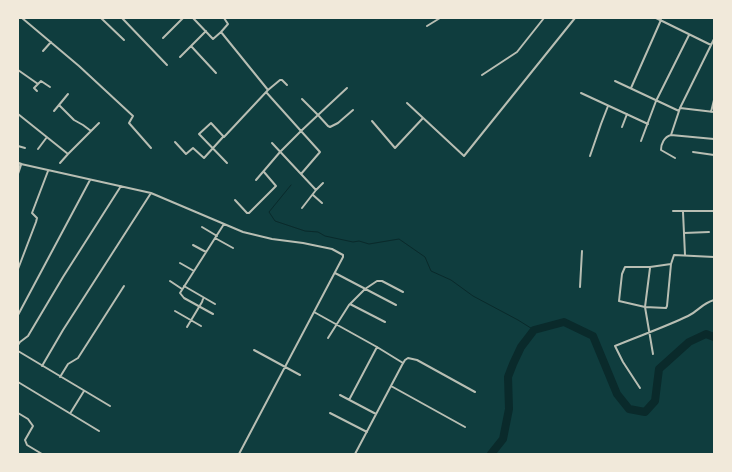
<!DOCTYPE html>
<style>
body{margin:0}
#map{position:relative;width:732px;height:472px;overflow:hidden;background:#0f3d3e;font-family:Barlow,sans-serif}
canvas{display:block}
.frame{position:absolute;inset:0;border:19px solid #f1e9da;pointer-events:none}
</style>
<div id="map">
<canvas width="732" height="472"></canvas>
<div class="frame"></div>
</div>
<script>
const ctx = document.querySelector('canvas').getContext('2d');
ctx.lineJoin = 'round';
function trace(path, color, width, dash) {
  ctx.strokeStyle = color;
  ctx.lineWidth = width;
  ctx.lineCap = dash ? 'butt' : 'round';
  ctx.setLineDash(dash || []);
  ctx.stroke(path);
}
trace(new Path2D(`
 M291,185L269,212L275,221L305,231L318,232L325,236L353,242L359,241L369,244L399,239L425,257L431,271L451,280L473,296L518,320L534,330`), '#0a2a2b', 1);
trace(new Path2D(`
 M491,454L503,439L509,409L508,377L513,364L521,347L534,330L564,322L593,336L617,394L629,409L645,412L655,401L659,369L689,342L706,334L714,337`), '#0a2a2b', 8);
trace(new Path2D(`
 M22,18L79,66L133,116L129,123L151,148
 M101,18L124,40
 M122,18L167,65
 M193,18L213,39L221,32L268,90
 M656,18L711,45
 M427,26L440,18
 M221,32L228,24L224,18
 M163,38L183,18
 M191,46L216,73
 M43,51L51,42
 M180,57L206,31
 M18,70L38,84
 M482,75L517,52L544,18
 M615,81L679,111
 M347,88L318,115L328,126L330,127L338,123L353,110
 M631,88L661,20
 M37,91L34,88L41,81L50,87
 M581,93L648,124
 M407,103L464,156L575,18
 M59,105L74,120L83,125L91,131L68,154
 M680,108L714,112
 M54,111L68,94
 M711,112L714,100
 M18,114L68,154L60,163
 M372,121L395,148L423,118
 M622,127L627,114
 M91,131L99,123
 M671,135L714,139
 M641,141L656,101L689,35
 M175,142L186,154L193,148L204,158L223,137
 M272,143L301,174
 M18,146L25,148
 M38,149L47,137
 M693,152L714,155
 M590,156L601,124L608,106
 M675,158L661,150C661,144 664,137 671,135L680,108L714,39
 M227,163L199,134L211,123L224,137L268,90L280,80H282L287,85
 M21,164L151,193L63,330L42,366
 M256,180L280,152L301,131L266,92
 M316,190L323,183
 M151,193L243,232L272,239L303,243L332,249L343,255V257L239,454
 M313,195L322,203
 M235,200L247,213H249L276,186L264,172
 M302,208L316,190L301,174L320,152L301,131L318,115L302,99
 M673,211H714
 M683,212L685,255
 M202,227L217,236
 M684,233L709,232
 M215,238L233,248
 M193,245L206,252
 M180,263L194,271
 M671,264L650,267H625L622,274L619,301L645,307L666,308L667,306L671,264L674,255L714,257
 M650,268L645,307L653,354
 M18,269L36,222L37,218L32,213L48,171
 M335,273L396,305
 M170,281L182,289
 M184,286L215,304
 M580,287L582,251
 M350,304L385,322
 M175,311L201,326
 M314,312L377,347L403,363
 M213,314L184,298L180,293L224,224
 M18,315L90,180
 M187,327L202,302L203,299
 M328,338L349,305L365,289L377,281H382L403,292
 M18,345L20,342L28,336L63,277L121,186
 M254,350L300,375
 M18,351L110,406
 M60,377L68,364L78,358L124,286
 M18,382L99,431
 M391,386L465,427
 M640,388L623,362L615,346C639,336 665,327 688,316C700,310 701,304 714,300
 M340,395L376,414
 M349,400L377,347
 M71,412L84,391
 M18,413L28,419L33,426L25,440L27,445L42,454
 M330,413L367,432
 M355,454L402,365L405,360L408,358L417,360L475,392`), '#b8beb3', 2);
trace(new Path2D(`
 M18,163L21,164L18,173`), '#b8beb3', 2.5);
</script>
